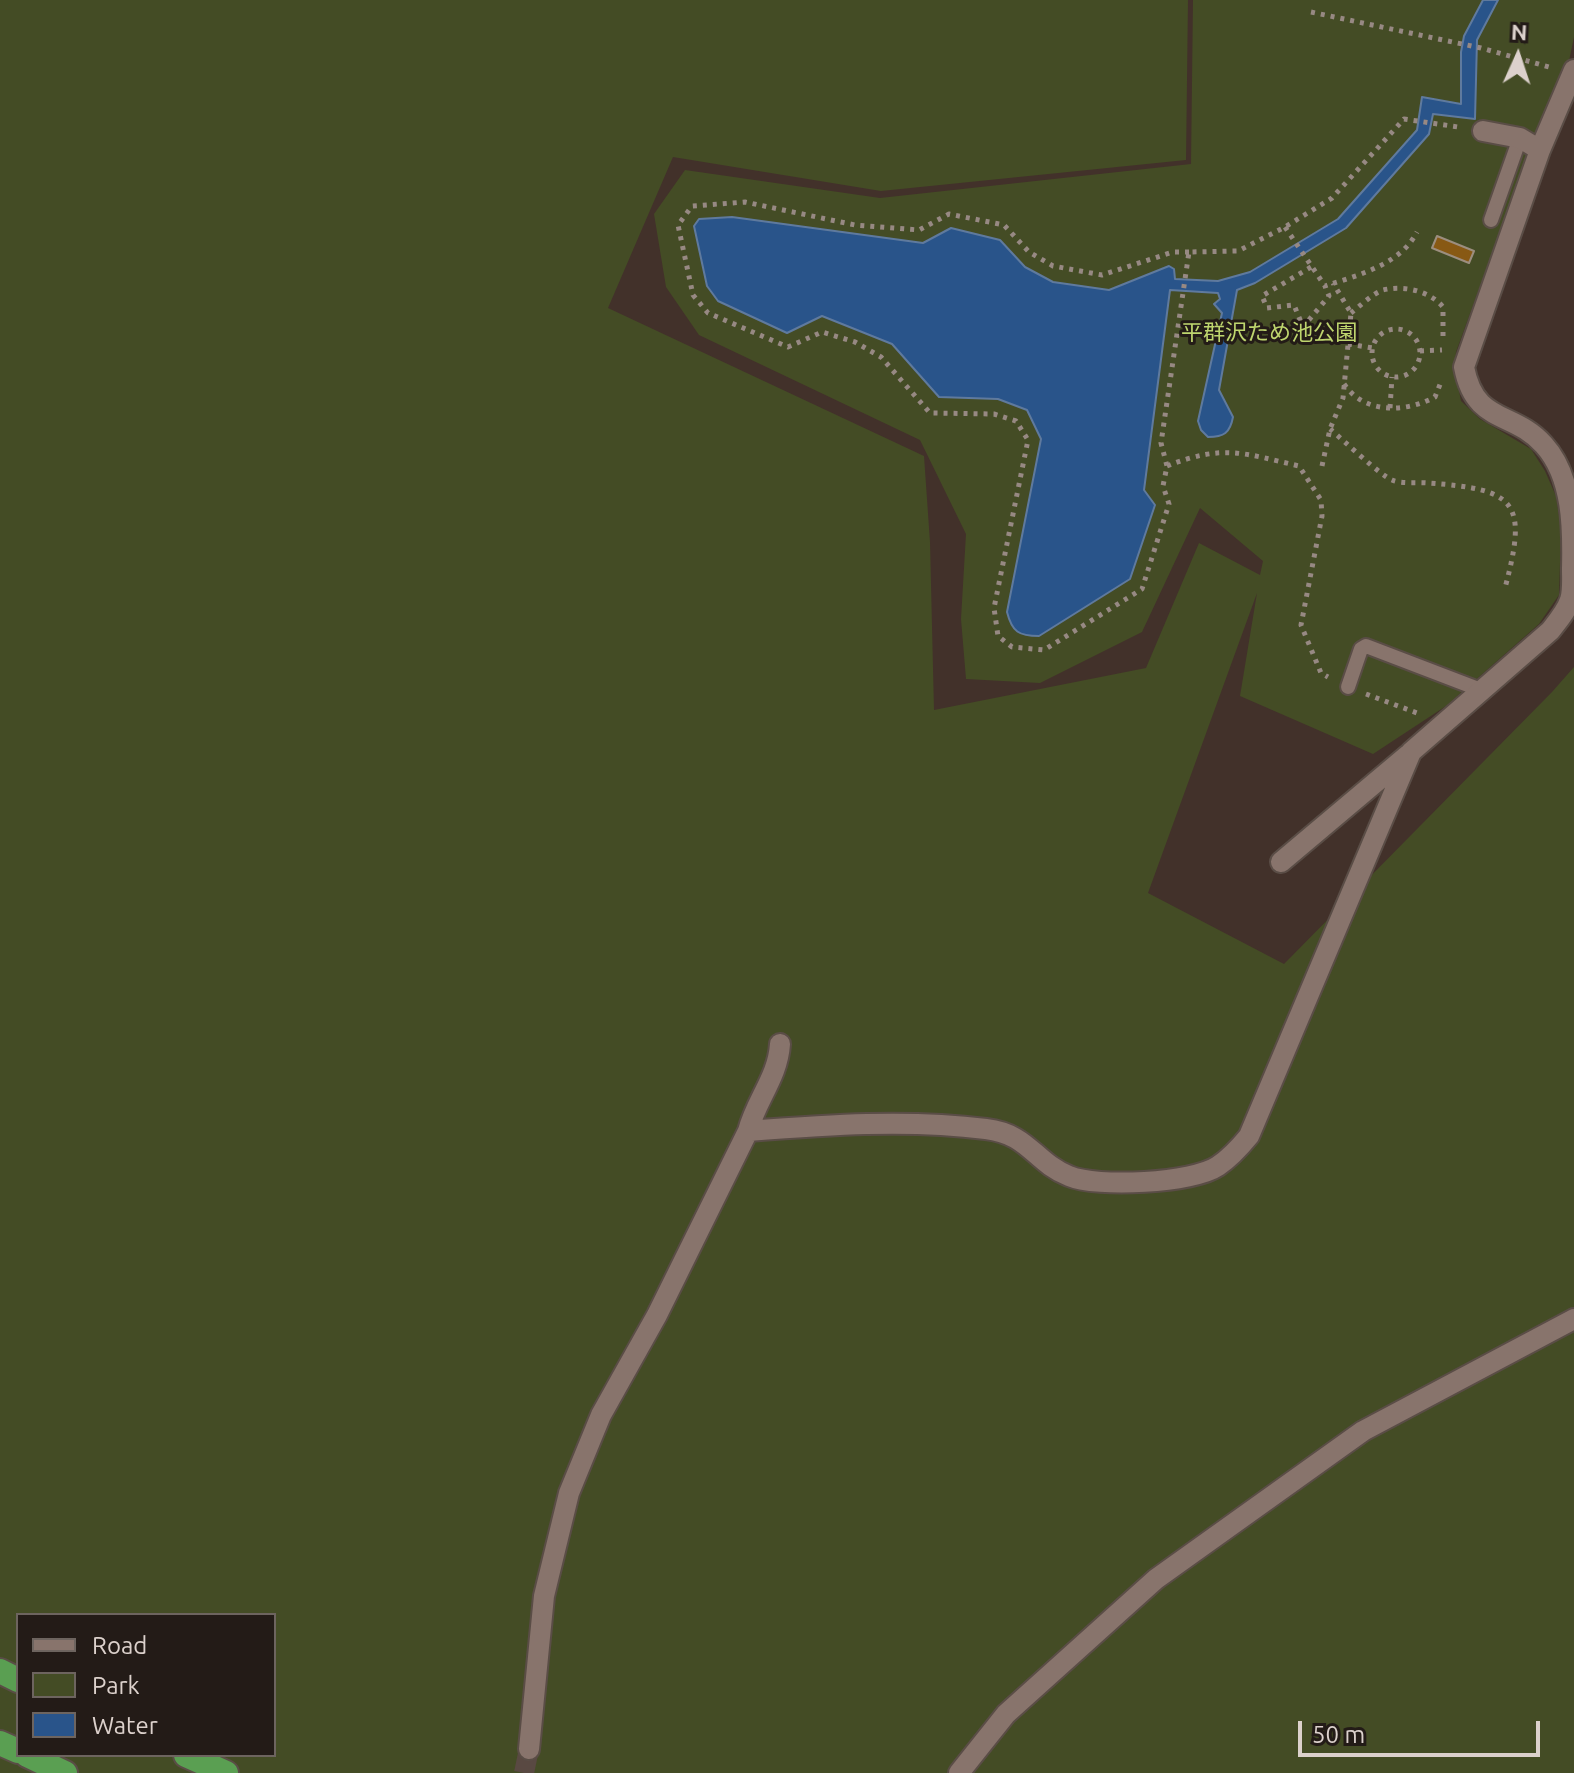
<!DOCTYPE html>
<meta charset="utf-8">
<style>
body{margin:0}
#map{position:relative;width:1574px;height:1773px;overflow:hidden;background:#42312a;font-family:Ubuntu,sans-serif}
canvas{display:block}
.legend{position:absolute;left:16px;top:1613px;width:260px;height:144px;box-sizing:border-box;background:#231b17;border:2px solid #6d645f;margin:0;padding:10px 14px;list-style:none;font-size:24px;color:#dcd1cc}
.legend li{display:flex;align-items:center;gap:16px;height:40px}
.legend b{width:40px;border:2px solid #6d645f}
.north{position:absolute;left:1478px;top:16px;width:80px;height:80px;-webkit-text-stroke:6px #231b17;paint-order:stroke;rotate:3deg;font-size:22px;font-weight:700;line-height:32px;text-align:center;color:#dcd1cc}
.north::after{content:'';display:block;margin:auto;width:28px;height:36px;background:#dcd1cc;clip-path:polygon(50% 0,100% 100%,50% 72%,0 100%)}
.scale{position:absolute;left:1298px;top:1721px;width:242px;height:36px;box-sizing:border-box;border:4px solid #dcd1cc;border-top:0;padding-left:10px;font-size:24px;line-height:28px;white-space:nowrap;color:#dcd1cc;-webkit-text-stroke:6px #231b17;paint-order:stroke}
</style>
<div id="map">
<canvas width="1574" height="1773"></canvas>
<ul class="legend">
<li><b style="height:10px;background:#88746c"></b>Road</li>
<li><b style="height:22px;background:#444c25"></b>Park</li>
<li><b style="height:22px;background:#29548a"></b>Water</li>
</ul>
<div class="north">N</div>
<div class="scale">50 m</div>
</div>
<script>
const ctx = document.querySelector('canvas').getContext('2d');
ctx.lineJoin = 'round';
function paint(path, color) {
  ctx.fillStyle = color;
  ctx.fill(path, 'evenodd');
}
function trace(path, color, width, dash) {
  ctx.strokeStyle = color;
  ctx.lineWidth = width;
  ctx.lineCap = dash ? 'butt' : 'round';
  ctx.setLineDash(dash || []);
  ctx.stroke(path);
}
function drawText(font, color, halo, rows, align = 'center') {
  ctx.font = font + ' Ubuntu,"Noto Sans JP",sans-serif';
  ctx.lineWidth = 6;
  ctx.setLineDash([]);
  ctx.textBaseline = 'middle';
  ctx.strokeStyle = halo;
  ctx.fillStyle = color;
  for (const [text, x, y, turn = 0] of rows) {
    ctx.save();
    ctx.translate(x, y);
    ctx.rotate((+turn || 0) * Math.PI / 180);
    ctx.textAlign = isNaN(turn) ? turn : align;
    if (halo) ctx.strokeText(text, 0, 0);
    ctx.fillText(text, 0, 0);
    ctx.restore();
  }
}
paint(new Path2D(`
 M0,0H1188L1186,160L881,191L673,157L608,308L924,456L930,542L934,710L1146,668L1199,543L1260,575L1263,561L1200,508L1142,632L1040,683L966,679L961,619L966,534L920,440L699,335L666,287L654,214L685,170L880,198L1191,164L1193,0H1574V37L1569,61L1525,163L1456,352L1455,370L1461,401L1480,419L1531,449L1545,471L1556,496L1561,530L1559,595L1539,624L1446,706L1373,754L1240,696L1257,593L1148,893L1284,964L1552,692L1574,667V1773H0ZM18,1615H274V1755H18Z`), '#444c25');
const water = new Path2D(`
 M1483,0H1498L1477,40L1475,119L1433,114L1429,134L1346,228L1255,283L1237,290L1219,390L1233,417C1230,433 1224,437 1208,437L1201,430L1198,421L1222,313L1214,304L1220,299L1218,293L1170,290L1144,490L1155,505L1130,579L1039,636C1019,636 1012,632 1007,612L1041,439L1027,410L998,399L939,397L892,344L822,316L787,333L718,301L707,286L694,226L699,219L732,217L923,243L951,228L1000,240L1025,267L1053,282L1109,290L1169,266L1174,269L1175,279L1218,281L1250,272L1338,219L1417,130L1422,97L1461,104V52L1464,36Z`);
paint(water, '#29548a');
trace(water, '#5f7a9e', 2);
const building = new Path2D(`
 M1437,236L1474,251L1469,263L1432,248Z`);
paint(building, '#885914');
trace(building, '#9c8e7f', 2);
trace(new Path2D(`
 M524,1773L529,1749`), '#594942', 20, [20, 10]);
const service = new Path2D(`
 M1491,220L1520,138
 M1348,687L1361,649L1366,646L1481,690`);
const minor = new Path2D(`
 M1483,131L1520,138L1540,150
 M1281,862L1408,755
 M748,1131C756,1100 778,1077 780,1044
 M529,1749L544,1596L569,1493L601,1415L657,1315L748,1131C827,1125 906,1119 986,1129C1029,1134 1034,1162 1069,1176C1097,1188 1193,1183 1218,1166C1230,1158 1240,1147 1249,1136L1411,752L1550,631C1558,621 1566,612 1570,600C1573,591 1572,579 1572,569C1573,529 1573,477 1544,445C1513,410 1475,425 1464,367L1540,150L1574,70`);
const tertiary = new Path2D(`
 M959,1773L1006,1714L1156,1579L1363,1431L1574,1319`);
const motorway = new Path2D(`
 M0,1671L18,1680
 M0,1743L18,1751
 M27,1755L65,1773
 M186,1755L226,1773`);
trace(service, '#5a4d46', 18);
trace(minor, '#5a4d46', 24);
trace(tertiary, '#5a4d46', 24);
trace(motorway, '#5a4d46', 28);
trace(new Path2D(`
 M1311,12L1481,48L1549,67
 M1285,227L1325,286C1358,275 1400,265 1417,232
 M1189,252H1173L1102,275L1053,266L1029,252L1004,225L949,214L919,230L855,225L745,202L692,206L678,225L693,295L708,313L788,347L822,332L855,342L881,357L930,413L994,414L1016,421L1028,440L994,608L998,636L1012,647L1044,650L1142,589L1169,504L1163,486L1167,466L1161,443L1189,252L1238,251L1285,227L1332,198L1404,119L1458,127
 M1311,267L1262,296L1267,308L1294,305L1303,327L1329,296L1325,286
 M1351,313C1360,306 1372,294 1383,290C1404,285 1430,291 1443,307V340
 M1372 353a24 24 0 1 1 48 0a24 24 0 1 1-48 0Z
 M1348,344L1373,348
 M1420,351L1442,350
 M1344,384C1364,414 1405,413 1435,397L1441,382
 M1390,408L1392,377
 M1330,429C1343,440 1380,475 1392,480C1401,484 1418,482 1428,483C1517,489 1528,502 1505,588
 M1167,466C1223,444 1243,453 1299,466L1321,500L1322,516L1301,625L1321,673L1328,677
 M1322,466L1330,429L1343,398L1351,313L1333,283
 M1366,694L1417,713`), '#978983', 5, [4, 6]);
trace(service, '#88746c', 14);
trace(minor, '#88746c', 20);
trace(tertiary, '#88746c', 20);
trace(motorway, '#5a9f52', 24);
drawText('22px', '#bed56e', '#231b17', [
 ["平群沢ため池公園",1269,333]
]);
</script>
